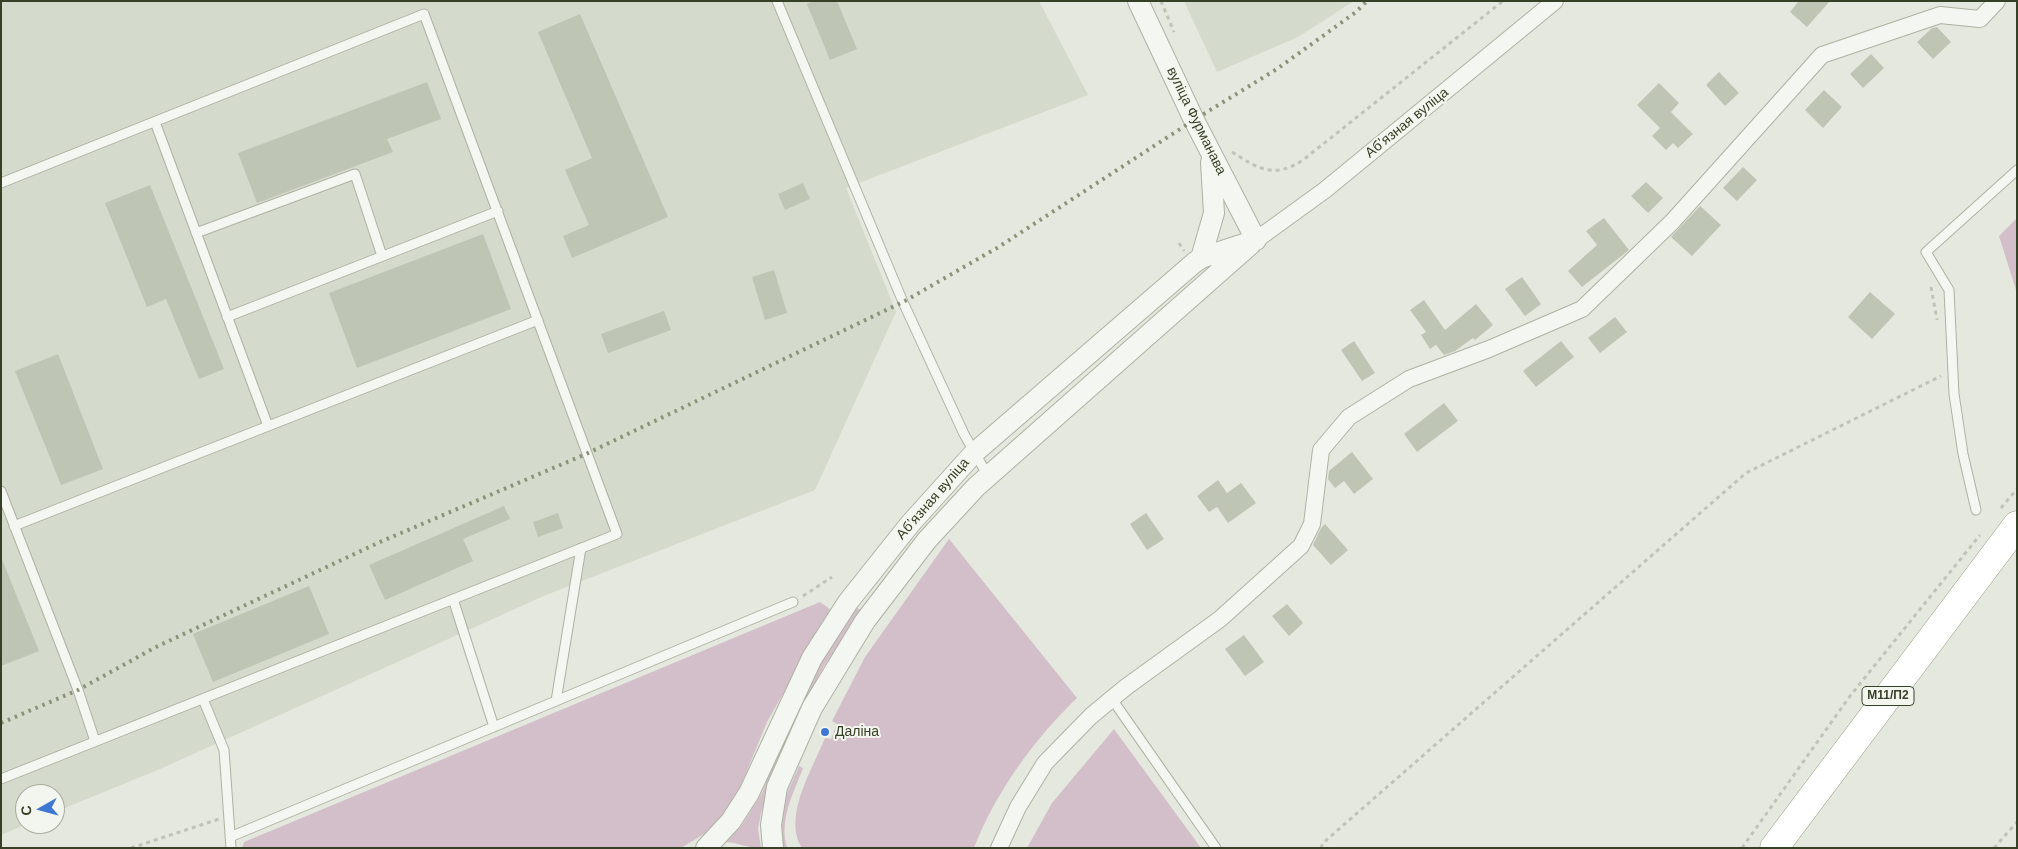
<!DOCTYPE html>
<meta charset="utf-8">
<style>
body{margin:0}
#map{position:relative;width:2018px;height:849px;overflow:hidden;background:#e5e8de;font-family:Helvetica,sans-serif}
canvas{display:block}
.frame{position:absolute;inset:0;border:2px solid #364027;pointer-events:none}
.north{position:absolute;left:15px;top:784px;width:50px;height:50px;box-sizing:border-box;background:#f3f6ee;border:1px solid #a7ad9e;border-radius:50%;rotate:263deg;font-size:14px;font-weight:700;line-height:20px;text-align:center;color:#364027}
.north::after{content:'';display:block;margin:auto;width:18px;height:22px;background:#3e78d3;clip-path:polygon(50% 0,100% 100%,50% 72%,0 100%)}
</style>
<div id="map">
<canvas width="2018" height="849"></canvas>
<div class="frame"></div>
<div class="north">С</div>
</div>
<script>
const ctx = document.querySelector('canvas').getContext('2d');
ctx.lineJoin = 'round';
function paint(path, color) {
  ctx.fillStyle = color;
  ctx.fill(path, 'evenodd');
}
function trace(path, color, width, dash) {
  ctx.strokeStyle = color;
  ctx.lineWidth = width;
  ctx.lineCap = dash ? 'butt' : 'round';
  ctx.setLineDash(dash || []);
  ctx.stroke(path);
}
function drawText(font, color, halo, rows, align = 'center') {
  ctx.font = font + ' Helvetica,sans-serif';
  ctx.lineWidth = 4;
  ctx.setLineDash([]);
  ctx.textBaseline = 'middle';
  ctx.strokeStyle = halo;
  ctx.fillStyle = color;
  for (const [text, x, y, turn = 0] of rows) {
    ctx.save();
    ctx.translate(x, y);
    ctx.rotate((+turn || 0) * Math.PI / 180);
    ctx.textAlign = isNaN(turn) ? turn : align;
    if (halo) ctx.strokeText(text, 0, 0);
    ctx.fillText(text, 0, 0);
    ctx.restore();
  }
}
paint(new Path2D(`
 M1,1H1039L1088,95L846,188L896,312L815,490L546,595L160,769L55,812V794H25V824H27L1,835Z
 M1184,1H1354L1298,37L1217,72Z`), '#d4dacc');
paint(new Path2D(`
 M2017,218V293L1999,236Z
 M949,539L1077,698C1035,738 995,793 974,848H802C782,817 813,768 825,738L831,739L837,724L832,721L865,657Z
 M820,602L831,610L767,722L737,795L727,813L712,829L681,848H242L244,842Z
 M857,608L863,611L824,666L794,724L775,770L761,813L758,829L761,848C748,848 738,843 726,842L742,825L762,793L778,751L821,661Z
 M1114,729L1201,848H1027L1052,803Z
 M799,766L803,768C793,794 779,820 787,848H779V821L784,800Z`), '#d3bfc9');
paint(new Path2D(`
 M814,1H837L857,49L830,60L807,4Z
 M1799,1H1830L1807,27L1790,12Z
 M580,14L668,217L572,258L563,236L589,225L565,170L592,158L538,32Z
 M1937,27L1951,42L1933,59L1917,42L1932,28Z
 M1871,54L1884,68L1863,88L1850,74Z
 M1719,72L1739,93L1725,106L1706,85Z
 M427,82L441,119L387,139L393,152L257,203L238,153Z
 M1659,83L1679,103L1671,112L1693,134L1678,148L1673,143L1666,150L1652,136L1660,128L1637,105Z
 M1824,90L1842,107L1823,128L1805,110Z
 M1743,167L1757,180L1737,201L1723,188Z
 M1646,182L1663,198L1648,213L1631,196Z
 M803,183L810,199L785,210L778,194Z
 M150,185L224,369L199,379L166,299L147,307L105,203Z
 M1700,206L1721,225L1692,256L1671,237Z
 M1604,218L1629,250L1582,287L1568,271L1597,245L1586,231Z
 M483,234L511,309L357,368L329,293Z
 M774,270L787,313L765,320L752,277Z
 M1522,277L1541,304L1525,316L1505,289Z
 M1870,292L1895,314L1872,339L1848,317Z
 M1424,300L1445,330L1476,304L1493,325L1475,340L1473,338L1455,351L1444,355L1436,345L1430,349L1421,335L1426,332L1410,310Z
 M664,311L671,330L608,353L601,334Z
 M1615,317L1627,332L1600,353L1588,338Z
 M1354,341L1375,373L1362,381L1341,350Z
 M1561,341L1574,357L1536,387L1523,371Z
 M58,354L103,469L61,485L15,371Z
 M1444,403L1458,421L1417,452L1404,434Z
 M1352,452L1373,479L1354,494L1344,481L1335,488L1328,479L1329,471Z
 M1218,480L1227,493L1241,483L1256,503L1228,523L1217,507L1209,512L1197,496Z
 M504,506L510,519L463,539L473,561L385,600L369,565Z
 M558,513L563,528L538,537L533,522Z
 M1146,513L1164,539L1147,550L1130,524Z
 M1325,524L1348,550L1331,565L1313,545L1321,528Z
 M1,557L39,651L1,666Z
 M309,586L329,634L213,682L193,634Z
 M1287,604L1303,623L1289,636L1272,616Z
 M1244,635L1264,662L1245,676L1225,649Z`), '#bfc5b5');
const service = new Path2D(`
 M777,1L903,302L964,434L988,476
 M155,122L268,426
 M1,183L424,14L617,534L1,779
 M196,233L355,174L382,256
 M227,317L498,211
 M1,491L78,690L95,741
 M1976,510L1963,454L1954,394L1949,290L1926,252L2017,170
 M14,526L538,320
 M453,599L494,727
 M203,699L224,750L231,848
 M1112,699L1216,848
 M556,701L581,548
 M230,837L793,602`);
const minor = new Path2D(`
 M1256,240L1325,190L1555,1
 M999,848L1018,807L1045,763L1091,716L1126,687L1220,619L1301,546L1312,524L1321,450L1349,417L1409,379L1489,349L1582,309L1672,222L1822,55L1940,15L1980,19L1997,1`);
const tertiary = new Path2D(`
 M1138,1L1194,120L1256,240
 M1201,258L1214,213L1211,162
 M706,848L731,821L749,793L812,658L848,602L910,524L974,453L1194,263L1201,258L1256,240
 M773,848L771,825L777,787L812,708L865,621L927,540L976,487L1251,244`);
const trunk = new Path2D(`
 M1774,848L2017,525`);
trace(service, '#adb2a3', 11);
trace(minor, '#adb2a3', 18);
trace(tertiary, '#adb2a3', 22);
trace(trunk, '#969f85', 29);
trace(new Path2D(`
 M1161,1L1174,32
 M1232,152C1259,169 1274,179 1303,160L1503,1
 M1179,243L1184,251
 M1931,287L1937,320
 M2001,508L2017,489
 M803,596L832,577
 M131,848L219,819
 M1321,848L1323,843L1746,473L1941,376
 M1742,848L1850,696L1980,535
 M1994,848L2017,822`), '#bfc3b8', 3, [4, 4]);
trace(service, '#f4f6f1', 9);
trace(minor, '#f4f6f1', 16);
trace(tertiary, '#f4f6f1', 20);
trace(trunk, '#fff', 28);
trace(new Path2D(`
 M1,723L78,690L156,647L380,542L586,454L903,302L997,248L1194,120L1277,69L1356,12L1367,1`), '#889277', 4, [2.5, 5]);
for (const [x, y, r, color] of [
 [825,732,5,"#3e78d3"]
]) {
  const dot = new Path2D();
  dot.arc(x, y, r, 0, 2 * Math.PI);
  ctx.fillStyle = color;
  ctx.fill(dot);
  trace(dot, '#f3f6ee', 2);
}
for (const [x, y, w] of [
 [1888,696,52]
]) {
  const box = new Path2D();
  box.roundRect(x - w / 2, y - 9.5, w, 19, 4);
  ctx.fillStyle = '#f3f6ee';
  ctx.fill(box);
  trace(box, '#364027', 1);
}
drawText('bold 12px', '#364027', null, [
 ["М11/П2",1888,696]
]);
drawText('14px', '#364027', '#f3f6ee', [
 ["вуліца Фурманава",1196,121,64],
 ["Абʼязная вуліца",1407,123,-39],
 ["Абʼязная вуліца",933,499,-49]
]);
drawText('14px', '#364027', '#f3f6ee', [
 ["Даліна",835,732]
], 'left');
</script>
